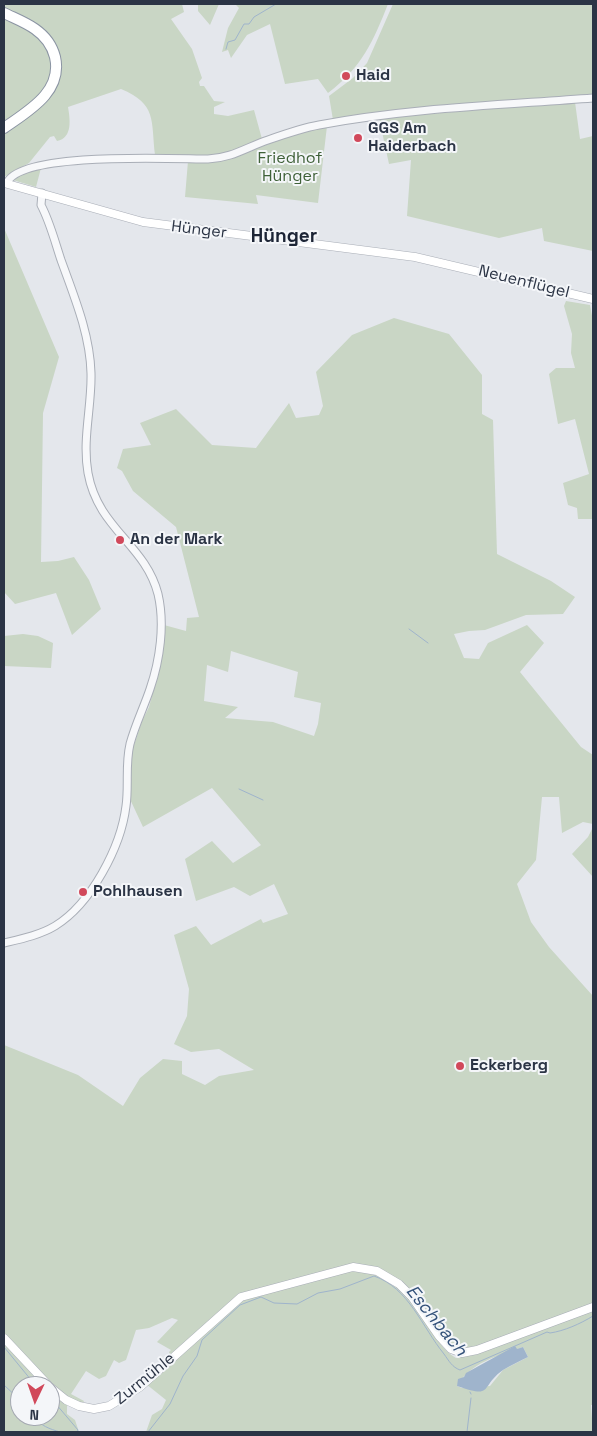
<!DOCTYPE html>
<meta charset="utf-8">
<style>
body{margin:0}
#map{position:relative;width:597px;height:1436px;overflow:hidden;background:#e4e7ec;font-family:"Space Grotesk",sans-serif}
canvas{display:block}
.frame{position:absolute;inset:0;border:5px solid #2b3445;pointer-events:none}
.north{position:absolute;left:10px;top:1376px;width:50px;height:50px;box-sizing:border-box;background:#f4f6f9;border:1px solid #a4a8b1;border-radius:50%;rotate:183deg;font-size:14px;font-weight:700;line-height:20px;text-align:center;color:#2b3445}
.north::after{content:'';display:block;margin:auto;width:18px;height:22px;background:#d1495b;clip-path:polygon(50% 0,100% 100%,50% 72%,0 100%)}
</style>
<div id="map">
<canvas width="597" height="1436"></canvas>
<div class="frame"></div>
<div class="north">N</div>
</div>
<script>
const ctx = document.querySelector('canvas').getContext('2d');
ctx.lineJoin = 'round';
function paint(path, color) {
  ctx.fillStyle = color;
  ctx.fill(path, 'evenodd');
}
function trace(path, color, width, dash) {
  ctx.strokeStyle = color;
  ctx.lineWidth = width;
  ctx.lineCap = dash ? 'butt' : 'round';
  ctx.setLineDash(dash || []);
  ctx.stroke(path);
}
function drawText(font, color, halo, rows, align = 'center') {
  ctx.font = font + ' "Space Grotesk",sans-serif';
  ctx.lineWidth = 4;
  ctx.setLineDash([]);
  ctx.textBaseline = 'middle';
  ctx.strokeStyle = halo;
  ctx.fillStyle = color;
  for (const [text, x, y, turn = 0] of rows) {
    ctx.save();
    ctx.translate(x, y);
    ctx.rotate((+turn || 0) * Math.PI / 180);
    ctx.textAlign = isNaN(turn) ? turn : align;
    if (halo) ctx.strokeText(text, 0, 0);
    ctx.fillText(text, 0, 0);
    ctx.restore();
  }
}
paint(new Path2D(`
 M4,4H182L184,12L171,19L192,49L202,78L199,82L200,86H204L214,101L225,102L214,107V114L228,116L254,110L262,139L274,134L244,150L245,153L296,133L327,126L318,203L256,195L258,204L185,197L188,161L155,155C151,120 157,104 121,89L68,107C70,119 73,138 57,141L54,136L50,137L29,163L4,177V131L46,100L55,47L4,10Z
 M198,4H219L210,25L198,11Z
 M235,4H388C373,42 362,67 328,93L318,79L285,84L270,24L247,35L231,58L228,50L222,52L228,28L239,8Z
 M393,4H593V96L333,120L329,96L353,78L367,63Z
 M4,17C27,28 54,41 51,71C50,80 47,88 41,95C31,106 15,115 4,124Z
 M575,102L580,139L593,136V251L544,241L542,228L499,238L407,216L411,160L389,164L379,118Z
 M41,168L36,187L13,180L19,175Z
 M4,228L59,357L43,413L41,562L58,561L74,557L89,580L101,609L72,635L56,593L15,604L4,592Z
 M566,301L590,305L593,321V519H578L577,508L568,505L563,483L589,474L575,419L558,424L549,374L556,368H575L571,353L572,334L564,306Z
 M394,318L449,334L482,375V414L493,420L497,554L551,581L575,597L563,614L526,615L485,630L469,631L454,634L464,658L479,659L488,643L527,625L544,643L520,672L581,747L593,755V824L583,822L562,833L559,797H542L536,860L517,884L531,922L549,947L593,996V1304L476,1348C435,1352 437,1315 413,1293C401,1283 384,1275 370,1266L235,1298L170,1356L169,1352L171,1350L157,1342L178,1320L172,1318L149,1328L136,1330L126,1360L119,1363L114,1360L106,1376L99,1379L86,1371L71,1394L84,1401L82,1405L58,1391L5,1334L4,1045L78,1075L123,1106L140,1078L163,1059L182,1061V1074L205,1085L219,1076L254,1070L219,1049L191,1052L174,1044L187,1016L189,989L174,935L196,926L211,945L261,919L263,923L288,914L274,884L250,896L234,887L196,901L185,859L212,841L233,863L261,845L212,788L143,827L129,797L132,751L142,721L149,707L161,662L164,625L186,631L187,618L199,617L176,527L133,491L122,471L117,468L123,449L151,445L140,423L176,409L212,445L256,448L289,403L296,418L319,415L323,406L316,372L352,335ZM231,651L298,672L294,697L321,703L318,724L314,736L273,722L225,718L238,707L204,701L207,665L228,672Z
 M23,634L38,636L53,643L51,668L4,666V636Z
 M593,827V877L572,854L588,837Z
 M352,1270C396,1274 411,1298 433,1333C440,1343 445,1352 456,1358L472,1355L593,1310V1405H591L593,1432H146L152,1415L162,1409L166,1400L146,1384L241,1300ZM523,1347L528,1357L503,1370L490,1386L462,1388L457,1386C471,1362 498,1356 523,1347Z
 M4,1341L45,1386H20V1416H50V1390L67,1403V1414L75,1420L79,1432H4Z`), '#c9d6c5');
paint(new Path2D(`
 M515,1346L517,1349L523,1347L528,1357C520,1361 511,1365 503,1370C479,1387 495,1399 457,1386L458,1379L464,1377L466,1373Z`), '#9fb4cc');
trace(new Path2D(`
 M226,49L228,42L235,40L244,24H249L254,17L276,4
 M409,629L428,643
 M239,789L263,800
 M4,1347L36,1386
 M4,1385L20,1400
 M470,1392L471,1394
 M50,1397L78,1430L77,1432
 M34,1416C40,1426 50,1429 60,1432
 M148,1432L170,1404L183,1376L197,1356L202,1340L240,1305L261,1297L274,1303L297,1304L318,1293L340,1289L374,1276C409,1288 422,1327 444,1354C449,1361 452,1367 460,1370L547,1332L550,1333C564,1331 580,1324 593,1316
 M467,1432L471,1398`), '#9fb4cc', 1);
const tertiary = new Path2D(`
 M7,183C20,151 175,159 208,159C232,158 247,147 268,140C285,134 302,128 319,125C409,108 502,105 593,98
 M4,943C21,939 40,935 55,926C91,904 121,847 126,806C129,786 125,765 130,744C135,725 144,707 150,689C160,660 165,624 158,594C145,544 98,529 88,473C82,439 92,406 91,373C90,334 74,296 61,260C55,242 50,222 41,205L42,193`);
const secondary = new Path2D(`
 M4,183L143,222L415,257L593,299
 M4,1338L49,1386
 M50,1387L66,1400L79,1406L94,1409L109,1406L140,1387L241,1297L353,1267L377,1271L399,1284L412,1297L439,1336L451,1349L462,1353L477,1350L593,1307`);
const motorway = new Path2D(`
 M4,13C14,18 25,22 35,29C45,36 52,45 55,57C63,92 28,111 4,128`);
trace(tertiary, '#a9aeb7', 9);
trace(secondary, '#a9aeb7', 9);
trace(motorway, '#8b94a3', 12);
trace(tertiary, '#f7f8fa', 7);
trace(secondary, '#fff', 8);
trace(motorway, '#fff', 10);
for (const [x, y, r, color] of [
 [346,76,5,"#d1495b"],
 [358,138,5,"#d1495b"],
 [120,540,5,"#d1495b"],
 [83,892,5,"#d1495b"],
 [460,1066,5,"#d1495b"]
]) {
  const dot = new Path2D();
  dot.arc(x, y, r, 0, 2 * Math.PI);
  ctx.fillStyle = color;
  ctx.fill(dot);
  trace(dot, '#f4f6f9', 2);
}
drawText('bold 16px', '#2b3445', '#f4f6f9', [
 ["Haid",356,76],
 ["GGS Am",368,129],
 ["Haiderbach",368,147],
 ["An der Mark",130,540],
 ["Pohlhausen",93,892],
 ["Eckerberg",470,1066]
], 'left');
drawText('16px', '#3f6138', '#f4f6f9', [
 ["Friedhof",290,159],
 ["Hünger",290,177]
]);
drawText('16px', '#2b3445', '#f4f6f9', [
 ["Hünger",199,230,7],
 ["Neuenflügel",524,282,14],
 ["Zurmühle",145,1379,-39]
]);
drawText('italic 18px', '#34527a', '#f4f6f9', [
 ["Eschbach",436,1321,51]
]);
drawText('bold 19px', '#1d2536', '#f4f6f9', [
 ["Hünger",284,237]
]);
</script>
